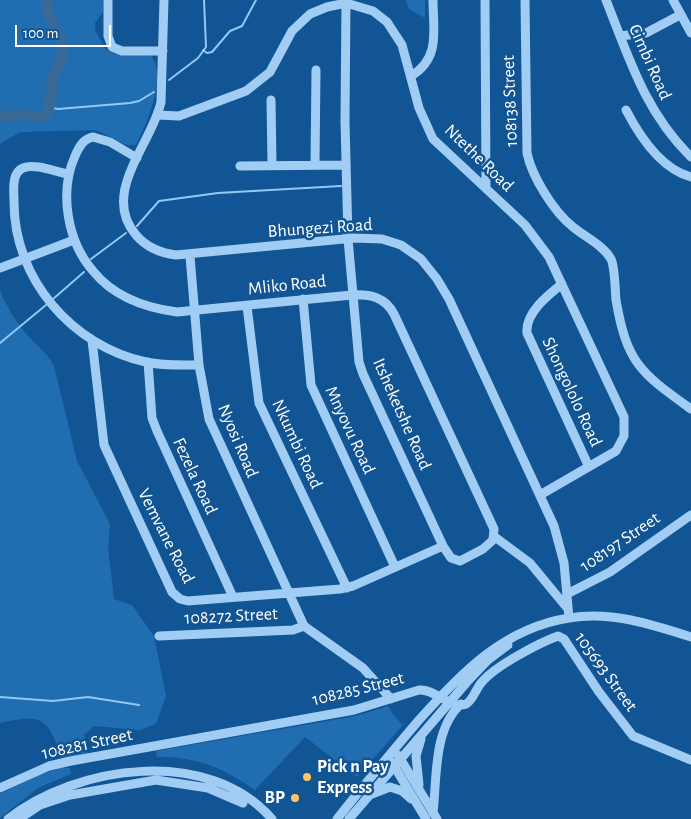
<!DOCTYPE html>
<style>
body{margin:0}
#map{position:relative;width:691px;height:819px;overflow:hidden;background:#125594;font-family:"Alegreya Sans",sans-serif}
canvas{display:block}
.scale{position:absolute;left:15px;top:25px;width:96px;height:22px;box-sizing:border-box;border:2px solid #fff;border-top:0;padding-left:6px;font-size:15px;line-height:18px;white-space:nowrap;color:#fff;-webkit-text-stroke:4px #125594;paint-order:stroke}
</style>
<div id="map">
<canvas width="691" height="819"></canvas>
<div class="scale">100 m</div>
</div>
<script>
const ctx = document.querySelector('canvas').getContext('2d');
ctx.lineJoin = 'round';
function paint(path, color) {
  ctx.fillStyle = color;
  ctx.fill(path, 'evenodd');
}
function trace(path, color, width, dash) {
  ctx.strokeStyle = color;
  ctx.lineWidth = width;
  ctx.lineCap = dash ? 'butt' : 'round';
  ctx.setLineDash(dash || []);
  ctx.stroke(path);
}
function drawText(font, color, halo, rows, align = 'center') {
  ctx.font = font + ' "Alegreya Sans",sans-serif';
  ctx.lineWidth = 5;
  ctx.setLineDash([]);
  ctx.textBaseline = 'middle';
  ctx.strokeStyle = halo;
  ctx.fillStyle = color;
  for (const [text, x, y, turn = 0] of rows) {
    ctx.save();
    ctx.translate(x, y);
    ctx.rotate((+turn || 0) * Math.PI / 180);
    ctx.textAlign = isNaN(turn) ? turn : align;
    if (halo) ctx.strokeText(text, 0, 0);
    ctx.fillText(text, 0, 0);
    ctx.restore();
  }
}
paint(new Path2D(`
 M0,0H103V12L95,23V30L106,50L115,54L150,55C169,75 146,125 136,145C121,148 109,132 93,130L20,132L0,144Z
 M406,0H425V18L409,9Z
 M0,291C8,309 17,324 31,339C40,349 48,354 54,366L77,461L110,524L108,547L114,599L132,605L154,636L166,696L156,724L140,730L94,726L84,735L88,754L62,760C48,719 45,713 0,723Z
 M388,706L393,715L403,725L357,777L305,737L255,790C224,768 195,756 157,757L156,751L356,716Z
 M61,768H70L71,774L38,788L0,818V794L43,773Z`), '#216db2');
trace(new Path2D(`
 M203,50L207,53L212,52L230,31L242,26L256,0
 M169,80L198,58L206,47L204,0
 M48,107L58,109L130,103L139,101L154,92
 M137,226L159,201L218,193L341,186
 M91,259L126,233
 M53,299L84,272
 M0,343L46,305
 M0,697L53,701L88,697L139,705`), '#93c8f6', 2);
trace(new Path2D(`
 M0,118C15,113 25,114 40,118L48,113L54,75L63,56L62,43L50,19L46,0`), '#396997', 11);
trace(new Path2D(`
 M108,0V36L112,47L122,51H163
 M164,0L161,102C152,144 100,193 136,235C147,248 160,253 176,255L354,238L382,239L401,245L421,259L437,279L449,299L554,526L564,563L569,618
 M485,0L486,188
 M525,0L527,153C532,177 554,212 573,227C585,237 603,245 611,259C615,267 615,290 616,300C627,364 641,373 691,409
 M606,0C629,58 645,112 691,157
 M673,0L691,33
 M620,36L646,33L680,15
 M411,76C441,58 433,30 433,0
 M271,100L272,165
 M626,110C640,137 661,169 691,177
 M158,115L179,116L246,91L270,72L292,31L310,14L327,7L346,3L373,11L387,22L402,45L419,108L433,139L525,225L549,257L624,417V436L616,451L540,495
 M137,158L110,142L93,137C83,139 79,147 75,156C59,192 67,241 93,271C114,297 146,308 177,312L352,295C370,294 385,297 394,314L494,529L493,540L483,549L460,561L451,558L443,546L363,374L359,362L348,239L345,121L346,0
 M315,165L316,70
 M240,166L346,165
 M68,174C56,172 35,163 23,168C11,173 14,191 14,202C14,279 72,346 146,362C164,366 182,365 199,365
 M190,256L199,365L209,419L304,626L363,668L391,699
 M0,268L74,240
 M562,284C548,295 525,313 527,333L589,467
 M303,299L311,385L395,567
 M247,306L259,403L347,588
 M92,340L104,445L172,592L180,599L188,601L340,589L353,586L443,546
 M148,362L152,418L157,431L233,597
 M495,537L530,563L568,609
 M567,594L610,572L691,515
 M159,636L293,630L304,626
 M398,755L437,819
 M391,761L426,819
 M419,785L416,756L421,739
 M0,788L49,766L71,761L354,710L419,690C435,688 450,710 466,704C473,701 476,688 482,682C495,666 539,643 558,636L564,639L599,692L633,736L691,760
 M372,794L390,787L402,791L411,799
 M433,813C437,779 433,729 461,704
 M8,819C77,765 208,746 272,819
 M19,819L40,805L70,795L156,780L208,788L243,803
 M337,819C364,785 391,753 419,720C461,673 504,628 569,618C611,611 651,624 691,637
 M349,819L467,682L488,660L508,645`), '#a1ccf3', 9);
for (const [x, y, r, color] of [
 [307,777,5,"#ffc663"],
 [295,798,5,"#ffc663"]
]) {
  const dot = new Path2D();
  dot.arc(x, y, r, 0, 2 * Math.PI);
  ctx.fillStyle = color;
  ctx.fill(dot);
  trace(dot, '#125594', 2);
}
drawText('18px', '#fff', '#125594', [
 ["Cimbi Road",650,62,66],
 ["108138 Street",510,101,-92],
 ["Ntethe Road",479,158,44],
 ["Bhungezi Road",320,228,-4],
 ["Mliko Road",287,285,-6],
 ["Shongololo Road",572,392,65],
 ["Itsheketshe Road",402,414,66],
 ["Mnyovu Road",350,430,65],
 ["Nyosi Road",238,441,67],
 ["Nkumbi Road",297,444,65],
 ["Fezela Road",195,476,65],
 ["Vemvane Road",166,536,63],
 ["108197 Street",620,542,-34],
 ["108272 Street",231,616,-3],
 ["105693 Street",606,672,54],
 ["108285 Street",358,689,-14],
 ["108281 Street",87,744,-12]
]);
drawText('bold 18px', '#fff', '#125594', [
 ["Pick n Pay",317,767],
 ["Express",317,788],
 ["BP",285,798,"right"]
], 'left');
</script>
